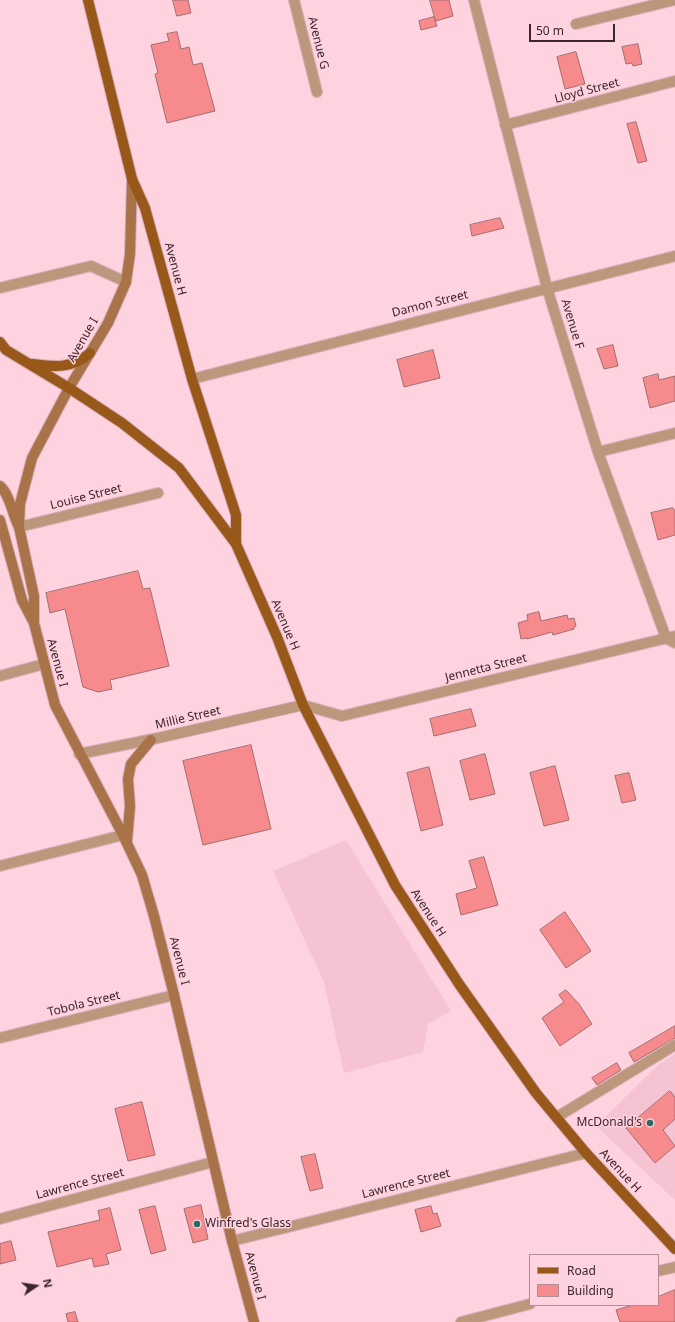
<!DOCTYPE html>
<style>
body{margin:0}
#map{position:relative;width:675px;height:1322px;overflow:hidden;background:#ffd2df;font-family:"Noto Sans",sans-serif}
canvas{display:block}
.legend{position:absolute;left:529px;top:1254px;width:130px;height:52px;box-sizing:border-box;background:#ffd2df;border:1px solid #b18d98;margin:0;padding:5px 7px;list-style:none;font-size:12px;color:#3b262d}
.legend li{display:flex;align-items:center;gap:8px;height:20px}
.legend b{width:20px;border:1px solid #b18d98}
.north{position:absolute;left:16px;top:1266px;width:40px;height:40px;-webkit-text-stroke:3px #ffd2df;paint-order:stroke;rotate:77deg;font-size:11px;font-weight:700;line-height:16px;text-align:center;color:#3b262d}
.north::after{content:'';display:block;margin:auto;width:14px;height:18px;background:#3b262d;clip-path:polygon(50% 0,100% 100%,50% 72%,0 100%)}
.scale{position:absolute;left:529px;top:24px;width:86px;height:18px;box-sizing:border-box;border:2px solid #3b262d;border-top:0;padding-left:5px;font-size:12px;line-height:14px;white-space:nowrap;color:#3b262d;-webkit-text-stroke:3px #ffd2df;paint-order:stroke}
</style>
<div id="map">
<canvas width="675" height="1322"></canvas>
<ul class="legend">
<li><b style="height:5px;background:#98581a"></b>Road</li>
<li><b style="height:11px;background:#f68a8c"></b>Building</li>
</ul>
<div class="north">N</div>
<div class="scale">50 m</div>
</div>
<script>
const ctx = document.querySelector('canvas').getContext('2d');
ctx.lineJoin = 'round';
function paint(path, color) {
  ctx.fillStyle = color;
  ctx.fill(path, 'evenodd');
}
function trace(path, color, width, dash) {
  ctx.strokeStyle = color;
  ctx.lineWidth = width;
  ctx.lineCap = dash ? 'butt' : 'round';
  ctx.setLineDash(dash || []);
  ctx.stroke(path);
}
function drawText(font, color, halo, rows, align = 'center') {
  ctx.font = font + ' "Noto Sans",sans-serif';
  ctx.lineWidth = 3;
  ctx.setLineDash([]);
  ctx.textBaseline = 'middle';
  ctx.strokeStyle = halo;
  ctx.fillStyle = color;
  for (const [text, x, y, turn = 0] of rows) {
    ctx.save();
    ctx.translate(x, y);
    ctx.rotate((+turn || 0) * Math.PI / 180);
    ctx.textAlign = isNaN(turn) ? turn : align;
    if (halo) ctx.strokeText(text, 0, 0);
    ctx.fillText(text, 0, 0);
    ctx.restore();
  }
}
paint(new Path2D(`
 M346,840L451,1011L428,1024L423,1052L344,1073L324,982L273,871Z
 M675,1054V1200L596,1126L658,1065Z`), '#f5c3d2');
const building = new Path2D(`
 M173,0H188L191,13L177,16Z
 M430,0H449L453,16L436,21Z
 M434,17L437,26L421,30L419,21Z
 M177,32L181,49L189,47L193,65L202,63L215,111L167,123L155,74L158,73L151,45L169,41L167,34Z
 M638,44L642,64L633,66L632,63L626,64L622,47Z
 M576,52L585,84L565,89L557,57Z
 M636,122L647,161L638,163L627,124Z
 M500,218L504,228L472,236L470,225Z
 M613,345L618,366L604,369L597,349Z
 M433,350L440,378L404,387L397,360Z
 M658,374L659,380L675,376V401L650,408L643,378Z
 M673,508L675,511V535L658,540L651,513Z
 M138,571L143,589L150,588L169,666L110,680L112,689L98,692L83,687L65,609L50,613L46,593Z
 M539,612L541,621L567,615L568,619L574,618L576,626L574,627V629L553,635L552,632L527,639V638L521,639L518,623L528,620L527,615Z
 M471,709L476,726L434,736L430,719Z
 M251,745L271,829L203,845L183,761Z
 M485,754L495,794L470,800L460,761Z
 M555,766L569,820L544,826L530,773Z
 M429,767L443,825L421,831L407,773Z
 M629,773L636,800L622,803L615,776Z
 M484,857L498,905L461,915L456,894L477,888L469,861Z
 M565,912L591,951L566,968L540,930Z
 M566,990L579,1004L592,1024L560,1046L542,1018L564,1002L559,995Z
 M675,1026V1038L634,1062L629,1053Z
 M617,1063L621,1070L597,1085L592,1078Z
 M670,1091L675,1097V1119L663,1130L675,1146L655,1163L626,1128Z
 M142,1102L155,1155L128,1161L115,1109Z
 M315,1154L323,1188L310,1191L301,1157Z
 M201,1205L208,1239L193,1243L184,1209Z
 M155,1206L166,1250L151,1254L139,1210Z
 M431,1206L433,1214L437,1213L441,1226L421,1232L415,1210Z
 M110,1208L121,1250L106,1254L109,1264L94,1267L92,1258L57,1267L48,1232L100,1220L98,1211Z
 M11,1241L16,1260L0,1264V1244Z
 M675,1290V1322H620L616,1310L633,1305H658V1297Z
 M75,1312L78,1322H68L66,1314Z`);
paint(building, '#f68a8c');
trace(building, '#a16e6e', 1);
const minor = new Path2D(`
 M294,0L317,92
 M474,0L547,288L598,452L666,638L675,643
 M576,24L674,0
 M505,125L675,81
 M0,288L91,266L126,282
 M192,379L675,256
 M598,452L675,433
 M19,527L158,493
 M0,676L44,664
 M0,866L123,835
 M0,1038L174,995
 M557,1117L675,1045
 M0,1219L213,1162
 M232,1241L586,1153`);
const tertiary = new Path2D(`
 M79,754L158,738L303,705L342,716L675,636
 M658,1271L675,1267
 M461,1322L530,1304`);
const secondary = new Path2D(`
 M0,486C10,495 12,513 18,525
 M0,520L22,600L34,623L55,705L123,835L142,875L154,916L174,995L232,1241L254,1322
 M34,621V596L19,527L20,504L32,458L69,388L108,323L126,282L130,254L132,179
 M127,841L130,806L128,779L131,764L151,740`);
const primary = new Path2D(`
 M88,0L132,179L145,208L192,379L236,515V544
 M0,342L6,350L69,388L122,423L179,468L236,544L277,637L303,705L395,885L459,984L536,1093L586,1153L675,1249
 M32,364C55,367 72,369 90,353`);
trace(minor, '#d8b0bb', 12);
trace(tertiary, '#d8b0bb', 12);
trace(secondary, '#d8b0bb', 12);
trace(primary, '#d8b0bb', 12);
trace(minor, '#bc977b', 10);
trace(tertiary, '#bc977b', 10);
trace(secondary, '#a87348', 10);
trace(primary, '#98581a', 10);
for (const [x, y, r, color] of [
 [650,1123,4,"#266c5f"],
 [197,1224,4,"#266c5f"]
]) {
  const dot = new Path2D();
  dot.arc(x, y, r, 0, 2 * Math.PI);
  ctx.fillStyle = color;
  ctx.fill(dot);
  trace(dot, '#ffd2df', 1.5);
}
drawText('12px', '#3b262d', '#ffd2df', [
 ["Avenue G",318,43,76],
 ["Lloyd Street",587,91,-15],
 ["Avenue H",175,269,75],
 ["Damon Street",430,304,-14],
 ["Avenue F",572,324,73],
 ["Avenue I",83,340,-60],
 ["Louise Street",86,497,-14],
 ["Avenue H",285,625,67],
 ["Avenue I",57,663,75],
 ["Jennetta Street",486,668,-14],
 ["Millie Street",188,718,-13],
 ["Avenue H",428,913,57],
 ["Avenue I",179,961,76],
 ["Tobola Street",84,1004,-14],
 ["Avenue H",620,1171,47],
 ["Lawrence Street",80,1184,-15],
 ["Lawrence Street",406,1184,-14],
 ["Avenue I",255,1276,75]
]);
drawText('12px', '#3b262d', '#ffd2df', [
 ["McDonald's",642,1123],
 ["Winfred's Glass",205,1224,"left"]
], 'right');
</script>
